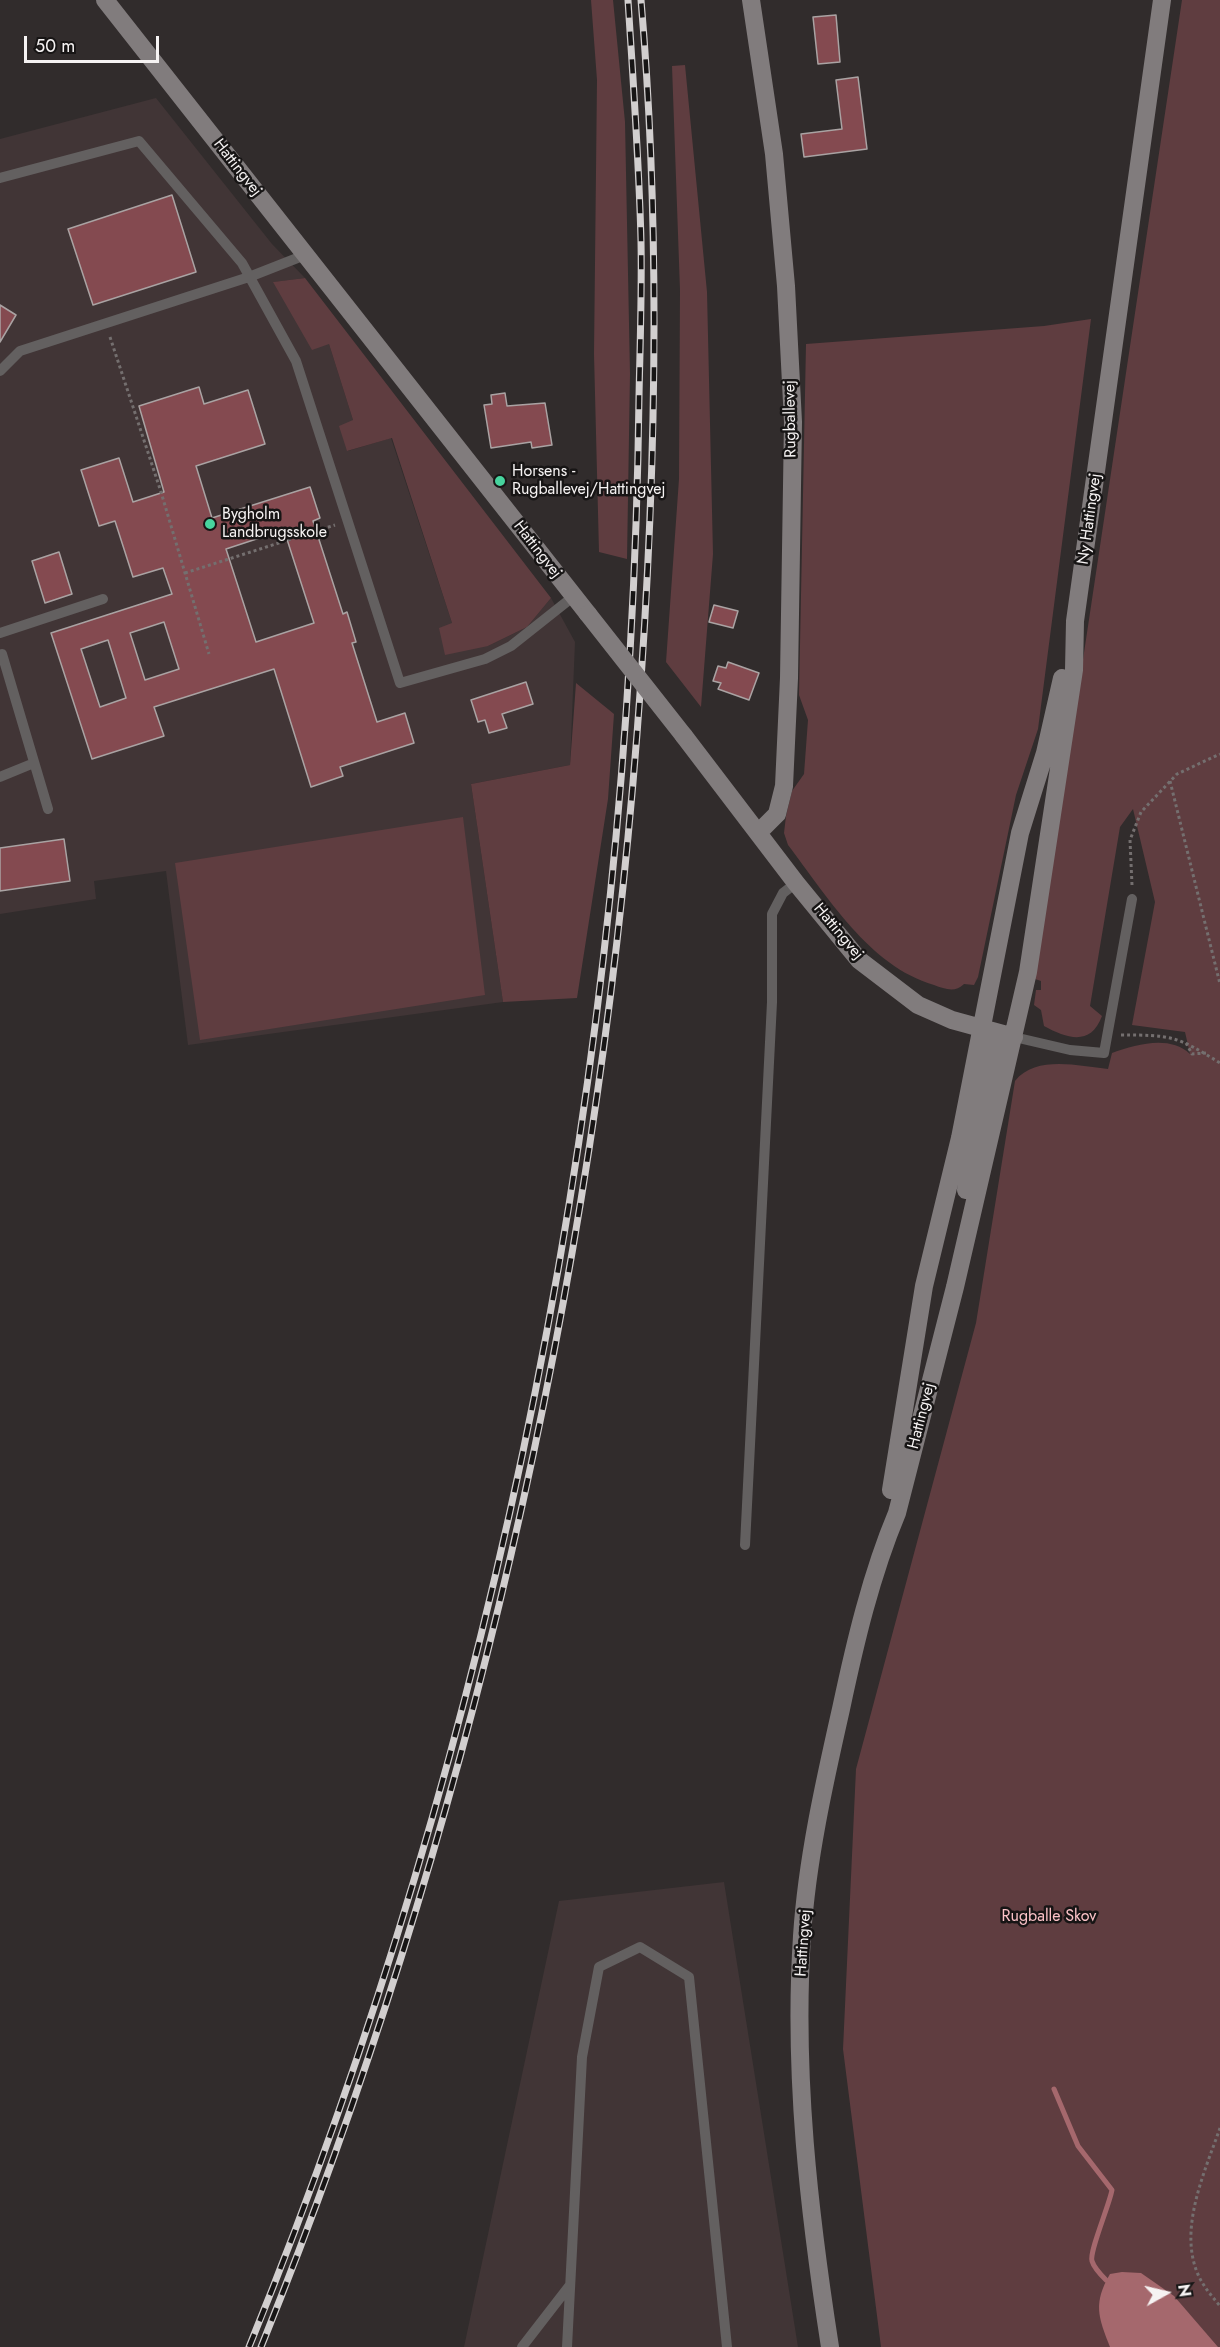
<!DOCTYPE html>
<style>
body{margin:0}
#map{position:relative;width:1220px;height:2347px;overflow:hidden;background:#312c2c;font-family:Jost,sans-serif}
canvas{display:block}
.north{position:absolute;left:1136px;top:2263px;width:60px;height:60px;-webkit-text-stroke:4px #171515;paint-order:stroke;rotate:82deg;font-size:16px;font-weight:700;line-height:24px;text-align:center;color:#f6f3f3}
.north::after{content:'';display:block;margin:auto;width:21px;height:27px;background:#f6f3f3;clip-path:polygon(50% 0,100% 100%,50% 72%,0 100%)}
.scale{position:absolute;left:24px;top:36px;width:135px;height:27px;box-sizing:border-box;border:3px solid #f6f3f3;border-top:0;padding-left:8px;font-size:18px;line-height:21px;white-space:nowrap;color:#f6f3f3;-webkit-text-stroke:4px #171515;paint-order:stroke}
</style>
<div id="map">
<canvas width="1220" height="2347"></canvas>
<div class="north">N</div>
<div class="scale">50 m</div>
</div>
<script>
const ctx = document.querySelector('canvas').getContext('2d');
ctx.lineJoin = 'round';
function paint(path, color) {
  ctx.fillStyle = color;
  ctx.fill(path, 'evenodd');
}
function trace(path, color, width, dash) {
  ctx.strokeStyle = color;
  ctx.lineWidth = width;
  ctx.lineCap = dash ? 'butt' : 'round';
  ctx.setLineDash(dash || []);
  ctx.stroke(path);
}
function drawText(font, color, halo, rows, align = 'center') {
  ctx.font = font + ' Jost,sans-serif';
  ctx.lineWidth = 5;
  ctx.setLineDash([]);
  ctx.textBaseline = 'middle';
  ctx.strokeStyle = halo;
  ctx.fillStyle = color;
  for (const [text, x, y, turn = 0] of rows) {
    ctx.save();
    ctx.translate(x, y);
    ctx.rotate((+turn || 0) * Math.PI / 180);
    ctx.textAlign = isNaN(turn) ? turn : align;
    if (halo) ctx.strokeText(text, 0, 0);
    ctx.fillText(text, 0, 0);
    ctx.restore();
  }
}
paint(new Path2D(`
 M156,98L272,244L305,278L274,282L329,344L353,420L348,451L391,438L452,623L488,646L527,627L551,598L575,642L570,765L471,784L503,1002L188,1045L166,871L94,881L96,899L0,914V139Z
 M724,1882L798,2347H464L559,1901Z`), '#413536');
paint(new Path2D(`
 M591,0H613L625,122L630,374L627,559L599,552L594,354L597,80Z
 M1182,0H1220V2347H881L843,2049L856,1769L976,1323L1015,1081C1036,1055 1078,1066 1108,1069L1112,1053C1137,1044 1170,1035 1190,1054L1185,1032L1132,1025L1155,902L1133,809L1120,827L1090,1006L1102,1016C1091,1046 1068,1039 1044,1026L1041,1010L1034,1005L1036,990H1041V981L1035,979Z
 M685,65L707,292L713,554L701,707L666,662L679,479L680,290L672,66Z
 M305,278L551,598L527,627L488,646L445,655L439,628L452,623L392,438L347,451L339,426L353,420L329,344L312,350L273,282Z
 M1091,319L1038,729L1016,795L978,977L974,985L964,984C955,993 945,989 934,985C869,966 827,896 788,845L784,833L786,816L792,791L804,774L808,720L799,695L806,344L1044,326Z
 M576,683L614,714L608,799L577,998L503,1002L471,784L570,765Z
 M463,817L485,995L200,1040L175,863Z`), '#5f3d40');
paint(new Path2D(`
 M1122,2272L1141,2273L1174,2296L1218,2347H1110C1098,2317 1093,2303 1110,2274Z`), '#a5686d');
trace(new Path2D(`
 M1054,2089L1078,2146L1112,2190C1109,2206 1089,2252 1092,2261C1094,2268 1101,2275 1106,2280`), '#a5686d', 5);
const building = new Path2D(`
 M836,15L840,62L818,64L813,17Z
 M858,77L867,149L804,157L801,134L842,129L836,80Z
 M172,195L196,272L93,305L68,229Z
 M0,305L16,315L0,342Z
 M199,387L204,404L248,390L265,444L196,466L212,518L310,487L320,518L313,521L343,614L347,612L356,642L352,643L377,722L405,713L414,743L340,767L343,776L311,787L274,669L154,707L164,736L92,759L51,633L172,594L163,568L133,577L115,521L99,526L81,470L119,458L133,502L164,492L139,406ZM284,530L314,623L256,642L226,549ZM164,622L179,669L145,680L130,633ZM108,640L126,698L100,707L81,649Z
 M505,393L507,406L545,403L552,445L532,448L531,442L491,448L484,405L492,404L491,395Z
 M59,552L72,594L45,603L32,561Z
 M714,605L738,611L733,628L709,622Z
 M728,662L759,673L749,700L718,689L721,683L713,681L718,666L726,668Z
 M526,682L533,704L502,714L507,728L489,733L485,720L478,722L471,700Z
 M64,839L70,881L0,891V848Z`);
paint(building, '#844a50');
trace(building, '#aaa3a3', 1.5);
trace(new Path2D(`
 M110,337L161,492L209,654
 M185,573L335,525
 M1170,781L1220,984
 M1132,885L1130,840L1141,812L1177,774L1220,754
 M1121,1035C1171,1035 1177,1036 1220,1063
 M1186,1043L1192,1054L1206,1053
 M1220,2128C1205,2171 1179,2227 1197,2272C1202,2285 1211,2295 1220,2306`), '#746f6f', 3, [3, 3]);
trace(new Path2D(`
 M0,178L139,141L242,263L296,361L400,683L485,659L511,646L574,596
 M0,371L20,351L249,277L305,255
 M0,633L103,599
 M2,654L48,809
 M0,777L34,763
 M1014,1037L1070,1050L1104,1053L1132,899
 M745,1545L772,1002V914L783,893L796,883
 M522,2347L570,2285
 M567,2347L582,2057L599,1967L640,1947L689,1977L727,2347`), '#636060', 10);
trace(new Path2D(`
 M105,0L588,614
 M751,0L774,154L786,286L793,422L789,678L784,786L777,814L759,832
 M684,736L796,883L859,960L918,1005L952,1020L1014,1037
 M966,1190L994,1057V1044L982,1029
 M891,1490L924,1286L960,1138L1020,833L1045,753L1062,678
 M830,2347C809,2212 793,2074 802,1936C807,1860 824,1784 841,1709C855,1643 871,1575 897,1513L955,1287L1028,972L1074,670L1075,621L1162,0`), '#817c7d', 18);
const rail = new Path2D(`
 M249,2347C501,1731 631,1062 639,397C640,345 642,293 641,241C639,160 633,80 628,0
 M261,2347C469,1834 594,1286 637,734C656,490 662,244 641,0`);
trace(rail, '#d2cfcf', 7);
trace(rail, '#171515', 4.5, [14]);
trace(new Path2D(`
 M588,614L684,736`), '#817c7d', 18);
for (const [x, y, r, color] of [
 [500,481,6,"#47d49e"],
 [210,524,6,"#47d49e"]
]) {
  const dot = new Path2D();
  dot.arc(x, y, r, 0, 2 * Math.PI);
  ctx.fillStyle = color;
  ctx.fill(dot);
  trace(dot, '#171515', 2);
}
drawText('16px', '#f6f3f3', '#171515', [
 ["Hattingvej",237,168,52],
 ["Rugballevej",791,419,-91],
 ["Ny Hattingvej",1090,519,-82],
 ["Hattingvej",537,550,52],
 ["Hattingvej",838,932,50],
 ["Hattingvej",922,1416,-76],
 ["Hattingvej",804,1943,-86]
]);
drawText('16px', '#f6f3f3', '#171515', [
 ["Horsens -",512,472],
 ["Rugballevej/Hattingvej",512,490],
 ["Bygholm",222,515],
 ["Landbrugsskole",222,533]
], 'left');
drawText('16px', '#fbc2c7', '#171515', [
 ["Rugballe Skov",1049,1917]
]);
</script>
